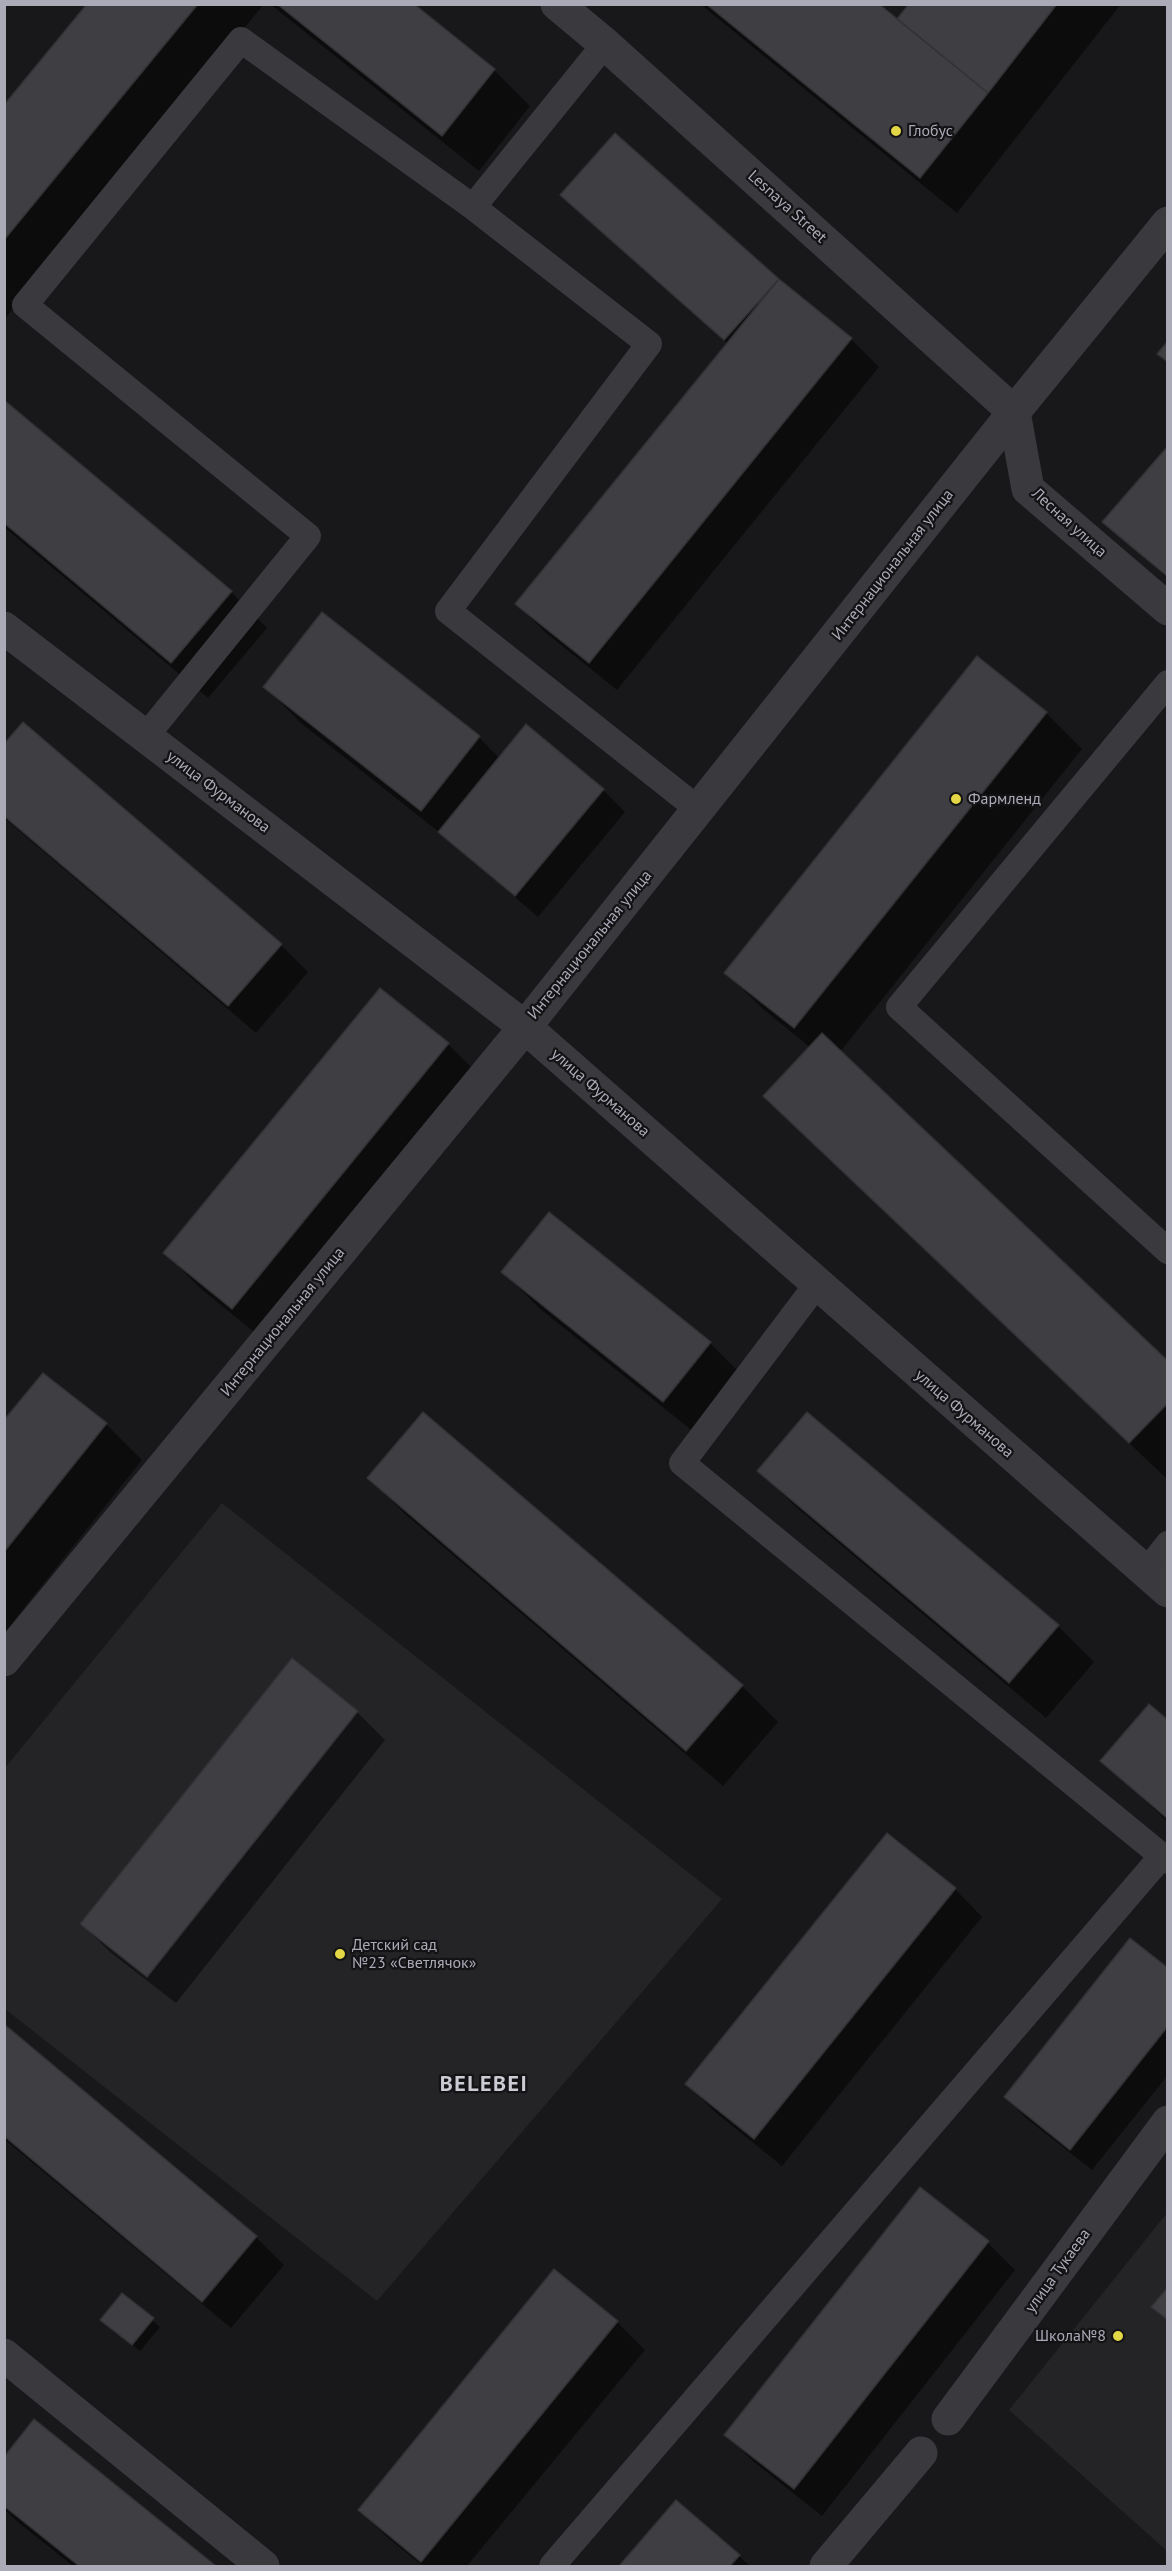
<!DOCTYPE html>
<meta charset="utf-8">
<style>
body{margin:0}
#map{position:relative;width:1172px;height:2571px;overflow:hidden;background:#181719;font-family:"PT Sans",sans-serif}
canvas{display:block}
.frame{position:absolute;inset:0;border:6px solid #ababb8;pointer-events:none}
</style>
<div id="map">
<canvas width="1172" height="2571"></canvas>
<div class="frame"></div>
</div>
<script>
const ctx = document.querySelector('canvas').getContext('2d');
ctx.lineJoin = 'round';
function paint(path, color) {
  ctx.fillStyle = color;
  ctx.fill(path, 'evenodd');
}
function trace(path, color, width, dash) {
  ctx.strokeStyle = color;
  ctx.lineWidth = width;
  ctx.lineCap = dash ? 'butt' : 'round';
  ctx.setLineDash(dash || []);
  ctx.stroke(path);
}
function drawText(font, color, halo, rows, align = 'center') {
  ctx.font = font + ' "PT Sans",sans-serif';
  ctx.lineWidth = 4.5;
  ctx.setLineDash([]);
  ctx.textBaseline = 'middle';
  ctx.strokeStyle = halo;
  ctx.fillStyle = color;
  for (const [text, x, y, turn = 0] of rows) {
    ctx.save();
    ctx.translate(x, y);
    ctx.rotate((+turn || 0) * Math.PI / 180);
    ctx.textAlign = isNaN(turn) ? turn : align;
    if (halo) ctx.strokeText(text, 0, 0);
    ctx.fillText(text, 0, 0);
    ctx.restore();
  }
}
paint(new Path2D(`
 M222,1503L722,1899L377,2301L5,2009L4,1769Z
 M1167,2213V2551L1009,2410Z`), '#242326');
paint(new Path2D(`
 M88,4H264L4,320V106Z
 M270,4H411L494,70L530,106L479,171Z
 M700,4H876L897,22L910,4H1121L957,213Z
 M562,195L778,280L851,339L879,367L617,690L545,632L517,604L728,344Z
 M4,402L231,592L267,628L208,698L4,527Z
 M1168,448V579L1104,522Z
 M265,687L479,737L500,759L603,790L625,812L538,917L444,836L301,723Z
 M1046,713L1082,749L840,1052L1168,1363L1166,1478L801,1132L811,1048L763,1009L726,973Z
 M4,746L281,945L308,972L256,1033L4,818Z
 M448,1044L484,1080L269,1344L201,1289L165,1253Z
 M503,1272L710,1343L746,1379L700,1437L539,1308Z
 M4,1423L106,1424L142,1460L4,1633Z
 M759,1471L1058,1626L1094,1662L1046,1718L796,1507Z
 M369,1478L742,1686L778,1722L723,1786L405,1514Z
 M292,1660L357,1712L385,1740L176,2003L110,1952L82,1924Z
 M1168,1722V1822L1102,1761Z
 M955,1889L982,1917L782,2166L715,2112L687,2084Z
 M1168,1970V2075L1092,2170L1027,2119L1006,2097Z
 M4,2026L256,2237L284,2265L231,2328L4,2139Z
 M920,2190L988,2243L1015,2270L822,2516L754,2462L726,2435Z
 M555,2271L617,2322L645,2350L467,2566H423L387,2537L360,2510Z
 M122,2295L160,2327L140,2351L109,2327Z
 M35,2422L214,2566H73L19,2523L4,2509V2459Z
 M676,2502L739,2556L750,2566H621Z`), '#0007');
const building = new Path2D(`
 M87,4H198L4,240V105Z
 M277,4H414L495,69L442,136Z
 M706,4H879L988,93L920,178Z
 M909,4H1057L988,93L897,19Z
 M615,133L779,279L724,340L560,195Z
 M779,279L852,338L589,663L515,604Z
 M1168,341V362L1157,354Z
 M4,400L232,591L171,663L4,523Z
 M1168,446V577L1102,522Z
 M322,612L480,736L421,811L263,687Z
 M977,656L1047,712L794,1028L724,973Z
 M23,722L282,944L228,1006L4,816V744Z
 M526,724L604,789L515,896L438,832Z
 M380,988L449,1043L232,1309L163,1253Z
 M822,1033L1168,1361V1403L1129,1443L763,1096Z
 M549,1212L711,1342L663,1402L501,1272Z
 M43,1373L107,1423L4,1552V1420Z
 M423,1412L743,1685L686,1751L367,1478Z
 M807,1412L1059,1625L1009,1683L757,1471Z
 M292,1658L358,1711L147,1977L80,1924Z
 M1149,1704L1168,1720V1819L1100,1761Z
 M887,1833L956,1888L754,2139L685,2084Z
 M1130,1938L1168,1968V2026L1070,2150L1004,2097Z
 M4,2024L257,2236L202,2302L4,2136Z
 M920,2187L989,2241L794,2489L724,2435Z
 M554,2269L618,2321L421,2562L358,2510Z
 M1168,2287V2320L1151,2307Z
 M122,2293L154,2318L132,2345L100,2320Z
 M34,2419L216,2566H79L4,2506V2457Z
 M676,2500L740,2555L730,2566H619Z`);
paint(building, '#3f3f43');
trace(building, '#323235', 1.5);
trace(new Path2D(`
 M473,207L649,344L448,611L698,809
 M1168,683L899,1007L1168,1251
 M146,736L308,536L25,305L241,40L473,207L605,44
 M817,1284L682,1463L1168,1861
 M1145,1573L1168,1544
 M552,2566L1162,1856`), '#39393e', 26);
trace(new Path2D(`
 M557,4L605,44L1014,412L1028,489L1168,609
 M4,628L525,1027L1168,1591
 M4,2355L263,2566
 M948,2419L1168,2122
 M826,2566L921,2453`), '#39393e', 33);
trace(new Path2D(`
 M4,1660L525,1027L1014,412L1168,223`), '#39393e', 33);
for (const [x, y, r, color] of [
 [896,131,6,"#e3d746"],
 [956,799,6,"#e3d746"],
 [340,1954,6,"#e3d746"],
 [1118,2336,6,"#e3d746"]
]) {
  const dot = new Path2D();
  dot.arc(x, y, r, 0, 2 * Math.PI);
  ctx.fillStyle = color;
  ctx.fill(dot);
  trace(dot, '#131214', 2);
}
drawText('16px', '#ababb8', '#131214', [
 ["Глобус",908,131],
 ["Фармленд",968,799],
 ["Детский сад",352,1945],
 ["№23 «Светлячок»",352,1963],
 ["Школа№8",1106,2336,"right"]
], 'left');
drawText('16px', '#ababb8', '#131214', [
 ["Lesnaya Street",787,207,42],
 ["Лесная улица",1069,523,42],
 ["Интернациональная улица",893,565,-52],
 ["улица Фурманова",218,792,37],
 ["Интернациональная улица",590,945,-51],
 ["улица Фурманова",600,1093,41],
 ["Интернациональная улица",283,1322,-51],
 ["улица Фурманова",964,1414,41],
 ["улица Тукаева",1058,2271,-54]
]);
ctx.letterSpacing = '1.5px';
drawText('bold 22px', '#cbcbd4', '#131214', [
 ["BELEBEI",484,2085]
]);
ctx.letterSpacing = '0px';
</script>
